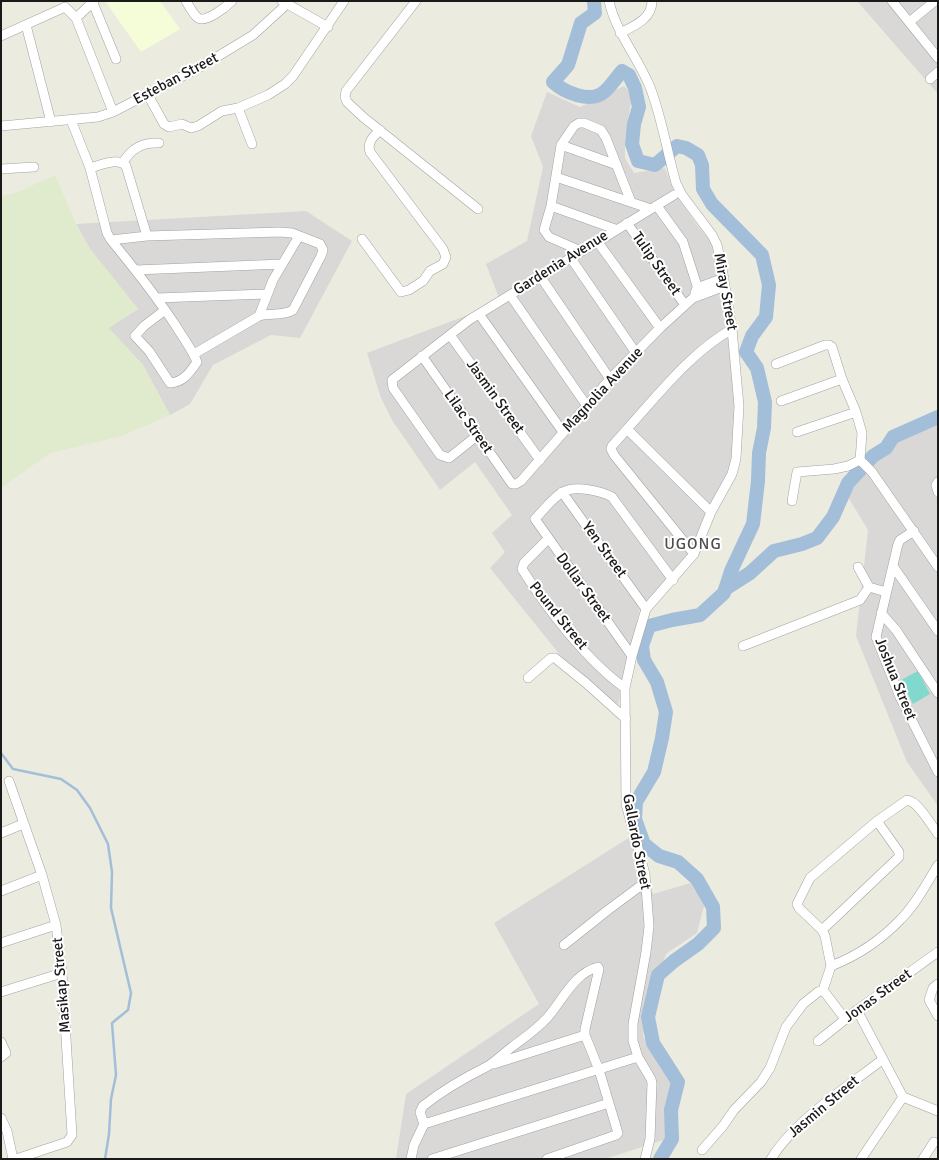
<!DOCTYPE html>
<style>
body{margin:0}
#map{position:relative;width:939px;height:1160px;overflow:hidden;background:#ecebe0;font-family:Signika,sans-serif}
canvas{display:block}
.frame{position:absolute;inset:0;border:2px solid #1a1a1a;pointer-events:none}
</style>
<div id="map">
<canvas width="939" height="1160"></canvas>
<div class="frame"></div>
</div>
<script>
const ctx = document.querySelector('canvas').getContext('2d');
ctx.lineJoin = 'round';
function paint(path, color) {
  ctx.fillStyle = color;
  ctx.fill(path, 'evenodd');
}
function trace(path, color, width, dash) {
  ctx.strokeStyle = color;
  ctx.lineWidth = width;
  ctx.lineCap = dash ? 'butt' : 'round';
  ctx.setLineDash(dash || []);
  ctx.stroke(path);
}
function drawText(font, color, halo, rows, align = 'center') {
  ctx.font = font + ' Signika,sans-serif';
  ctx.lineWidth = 4;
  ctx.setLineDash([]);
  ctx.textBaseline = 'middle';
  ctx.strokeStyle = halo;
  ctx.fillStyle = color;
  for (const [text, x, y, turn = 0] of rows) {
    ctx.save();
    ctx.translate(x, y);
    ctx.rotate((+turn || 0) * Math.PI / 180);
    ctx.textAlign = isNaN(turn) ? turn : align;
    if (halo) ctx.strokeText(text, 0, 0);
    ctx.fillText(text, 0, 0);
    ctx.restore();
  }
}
paint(new Path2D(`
 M857,1H938V94Z
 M624,86L632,95L625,141V158L634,173L665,168L674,192L697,225L712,243L725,309L736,419L732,468L717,491L699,536L684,563L640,608L617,710L560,655L490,568L505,552L492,533L512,515L475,462L440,490L392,420L381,398L367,353L473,313L499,298L486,264L527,241L543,167L531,136L547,92L580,107Z
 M306,211L352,241L300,338L271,335L213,365L190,404L170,415L143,365L108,328L138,309L90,249L76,224Z
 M938,417V806L907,762L856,636L868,530L845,492L886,448L893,437Z
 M630,837L653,894L694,882L705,902L697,933L666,954L648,1006L643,1036L655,1056L671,1075L669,1138L605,1159H396L406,1094L539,1004L494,923Z`), '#d9d8d7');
paint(new Path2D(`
 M105,1H160L180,29L141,52Z`), '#f4fdd8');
paint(new Path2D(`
 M55,175L76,224L90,249L138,309L109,328L143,365L170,415L122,436L50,453L1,488V196L16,193Z`), '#e0eacc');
paint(new Path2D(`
 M918,671L930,694L913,704L901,680Z`), '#81d8cc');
trace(new Path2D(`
 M1,753L13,769L61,779L77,790L90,808L108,844L112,872L111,908L131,993L128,1010L112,1023L116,1075L111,1099L109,1134L105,1159`), '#a2bed8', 2.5);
trace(new Path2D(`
 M594,1L595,13L581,23L568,65L553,82C564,92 590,104 604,92C610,87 616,78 622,71L629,75L635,88L639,107L634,124L632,144L638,161L655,165L677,146L686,148L698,155L702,165L703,189L712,204L762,255L769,285L766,317L752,336L746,352L757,368L765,402L764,428L759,453L758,481L753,524L731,571L724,593L700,615L672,620L649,626L642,646L644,660L657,682L666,712L662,738L654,772L636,802L635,819L644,844L659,856L678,862L697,879L713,907L714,928L698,944L674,961L658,975L648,1017L653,1043L678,1082L671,1110L672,1139L660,1159
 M725,589L750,573L774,551L802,544L817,538L833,517L848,483L873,456L886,448L893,437L938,417`), '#a2bed8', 14);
const minor = new Path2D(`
 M186,1C189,6 193,14 198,18C206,23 226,7 232,1
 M282,1L328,27
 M416,1L346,91L345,97L347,102L363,117L478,209
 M609,1C616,33 638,57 650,87C662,118 667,152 676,183L682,195L712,235L717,245L722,268L732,329L739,406L736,459L732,474L711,512L694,554L646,609L632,656L625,688L626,804L645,874L649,926L646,952L633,1024V1041L638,1057L651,1079L652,1083L650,1139L645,1159
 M892,1L938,58
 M93,3L116,59
 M76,18L113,112
 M76,18L94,1
 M913,19L935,1
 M26,25L51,122
 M620,33C634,26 652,19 652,1
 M1,36L63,8L65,7L76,18
 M930,79L938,72
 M148,95L164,124L169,127L182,124L191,128L198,126L222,111L238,108L268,95L285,84L293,76L344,1
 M238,108L252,144
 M71,120L90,168L107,233L111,240L147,236L280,232L292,233L320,244L323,250L321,256L293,310C284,316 270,313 259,316L194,354
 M1,126L98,117L113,112L202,66L253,35L287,4
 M561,145L617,165
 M123,163C130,149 143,142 159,143
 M90,168C101,165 117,157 126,166L147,236
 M1,169L34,167
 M556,177L651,209
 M551,206L615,229
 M657,206L683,242L700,295
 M627,223L685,305
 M362,239L401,292L409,290L423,281L430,271L443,264L446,257L443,249L370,152C367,142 373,137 380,130
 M111,240C134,268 156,296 176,326C183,338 192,349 197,362C190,372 184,382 170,383L149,351L135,336L144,326L165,310
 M597,241L660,328
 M581,251L549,237L544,230L551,206L561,145L574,126L579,123H584L601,130L606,138L631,202
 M570,257L636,353
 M136,270L282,264
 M540,276L610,379
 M695,293L697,288L724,278
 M510,295L587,406
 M157,298L266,294
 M479,314L563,432
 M259,316L273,280L299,236
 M450,335L540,460
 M422,356L512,484H516L521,481L610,379L660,328L693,298L725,286
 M776,364L825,345H829L832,347L842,379L856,412L862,433L860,460
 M781,401L842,379
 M627,429L612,446L611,449L614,455L694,554
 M797,432L856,412
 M478,435L449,458L440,455L393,388L392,380L469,320L674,195
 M938,482L936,485L938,492
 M562,492L646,609
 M792,501L797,472L834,469L848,466L860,460L872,472L938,567
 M711,512L627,429C659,394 690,353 732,329
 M914,531L900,540L898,544L876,637L900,697L938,772
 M548,539L524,563L522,569C547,609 587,661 625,688
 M893,566L938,631
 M858,567L869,587L886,592
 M881,613L896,630L938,693
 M743,646L860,600L869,587
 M632,656L535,519C543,511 553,497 563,492C575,485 601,491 612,497L673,580
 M528,678L551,658H555L586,683L626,719
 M9,781L42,875L56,925L62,973L72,1135L67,1142L16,1159
 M1,833L23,824
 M1,891L42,875
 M822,930L899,857V852L877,821
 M1,943L56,925
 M564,945L608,910L639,887L646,884
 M831,966C857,956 882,939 901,919C916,904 927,883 938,865
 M938,984L933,988L929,1000L938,1016
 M823,990L845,1019
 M1,992L62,973
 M857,1010L903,1097L938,1111
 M818,1041L857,1010L938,952
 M1,1042L6,1053L1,1057
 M494,1064L585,1035L599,1070L618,1133L616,1135L547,1159
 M1,1118L7,1131L13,1159
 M424,1124L420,1112L423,1106C443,1090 464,1078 488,1066C496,1061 504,1053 512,1047C524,1038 537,1029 547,1018C562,1001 574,973 598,967L599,969L585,1029V1035
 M702,1150L723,1126L734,1110L761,1082L770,1068L786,1027L803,1004L818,992L823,990L831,966L825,936L822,930L799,908L797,904L810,878L877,821L907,800C918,801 931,825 938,834
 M411,1159L414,1145L424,1124L638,1057
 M432,1159L609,1103
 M771,1159C794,1121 847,1087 882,1060
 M861,1159L903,1097
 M923,1159L934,1142`);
trace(minor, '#a1a1a1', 10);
trace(minor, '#fff', 9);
drawText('15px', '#1a1a1a', '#fff', [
 ["Esteban Street",176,79,-28],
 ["Gardenia Avenue",561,263,-32],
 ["Tulip Street",656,264,55],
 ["Miray Street",725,292,80],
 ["Magnolia Avenue",603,390,-47],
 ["Jasmin Street",495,397,54],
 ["Lilac Street",468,422,55],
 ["Yen Street",604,550,54],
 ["Dollar Street",583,588,54],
 ["Pound Street",558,616,51],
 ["Joshua Street",895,679,68],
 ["Gallardo Street",636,842,79],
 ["Masikap Street",62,985,-95],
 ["Jonas Street",878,996,-36],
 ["Jasmin Street",824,1107,-40]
]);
ctx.letterSpacing = '1px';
drawText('16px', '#4d4d4d', '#fff', [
 ["UGONG",693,545]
]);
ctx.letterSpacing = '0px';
</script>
